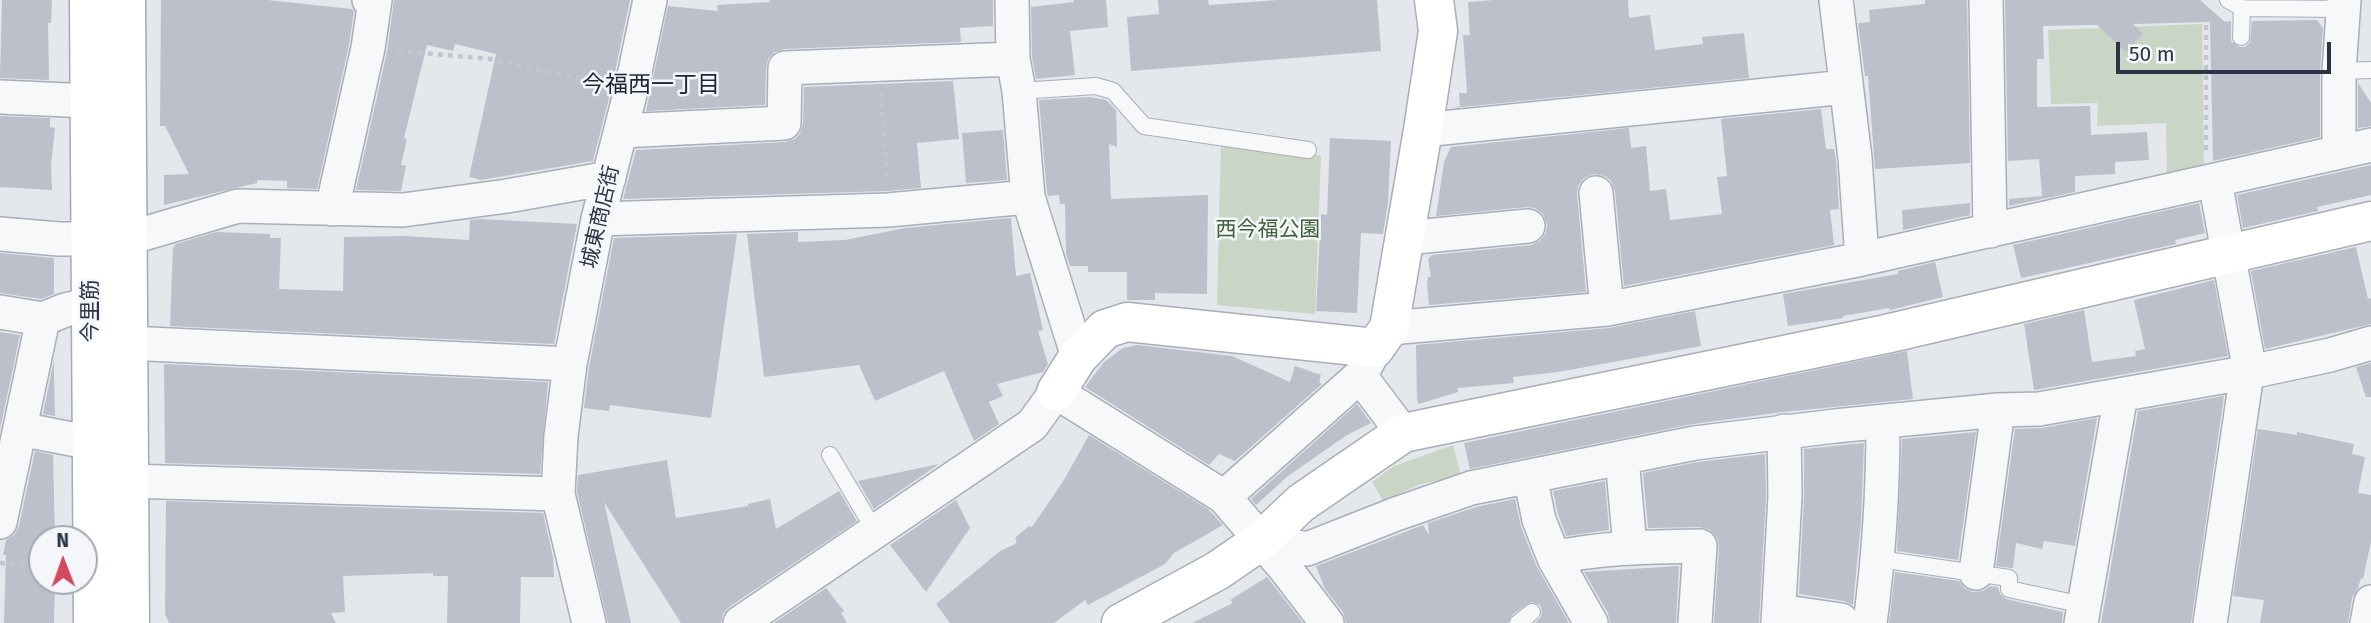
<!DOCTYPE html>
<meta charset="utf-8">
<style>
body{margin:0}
#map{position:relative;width:2371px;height:623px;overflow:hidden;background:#e4e7ec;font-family:"Fira Sans",sans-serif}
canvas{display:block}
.north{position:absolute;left:28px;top:525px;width:70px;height:70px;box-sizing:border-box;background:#f4f6f9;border:2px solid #a4a8b1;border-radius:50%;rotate:359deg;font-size:19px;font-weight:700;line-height:28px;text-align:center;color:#2b3445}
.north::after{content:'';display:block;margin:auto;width:24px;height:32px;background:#d1495b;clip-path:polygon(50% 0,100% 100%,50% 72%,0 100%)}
.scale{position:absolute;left:2116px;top:42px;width:215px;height:32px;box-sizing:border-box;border:4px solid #2b3445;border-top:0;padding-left:9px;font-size:21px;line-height:24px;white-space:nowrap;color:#2b3445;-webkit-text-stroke:5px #f4f6f9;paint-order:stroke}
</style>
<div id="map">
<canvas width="2371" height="623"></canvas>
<div class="north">N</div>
<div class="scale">50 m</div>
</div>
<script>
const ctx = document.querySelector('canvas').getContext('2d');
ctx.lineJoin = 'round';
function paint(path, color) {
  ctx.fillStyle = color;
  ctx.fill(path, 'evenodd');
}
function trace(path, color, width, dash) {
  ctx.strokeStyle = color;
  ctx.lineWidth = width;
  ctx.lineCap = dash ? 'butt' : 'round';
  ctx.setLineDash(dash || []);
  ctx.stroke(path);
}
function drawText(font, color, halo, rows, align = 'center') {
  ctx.font = font + ' "Fira Sans","Noto Sans JP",sans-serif';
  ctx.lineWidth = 5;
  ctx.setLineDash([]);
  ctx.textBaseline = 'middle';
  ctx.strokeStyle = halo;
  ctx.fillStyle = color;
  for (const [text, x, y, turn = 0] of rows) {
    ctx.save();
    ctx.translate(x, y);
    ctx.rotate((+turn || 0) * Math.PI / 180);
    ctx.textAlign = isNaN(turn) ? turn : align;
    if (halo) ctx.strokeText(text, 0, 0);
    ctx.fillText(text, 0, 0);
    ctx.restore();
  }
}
paint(new Path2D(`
 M2202,24L2204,176L2167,181L2166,123L2097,126L2098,103L2051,104L2048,30Z
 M1221,141L1321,156L1315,314L1217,305Z
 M1453,445L1461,475L1418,485L1383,501L1372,482L1394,466Z`), '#c9d6c5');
paint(new Path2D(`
 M2,0H52L51,23H48L49,80L0,78Z
 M161,0H267L352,9L354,11L349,45L317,189L287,188V181L257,180V183L164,205V175L189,174L165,126H160Z
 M394,0H630L612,86L593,161L481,180L469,177L496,54L455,44L453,51L427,45L404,138L407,139L401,165L406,166L401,191L356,190L387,52Z
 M769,0H993V26L960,28L961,42L784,49L775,52L768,59L766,68L765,105L646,111L668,6L718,11L717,5L770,2Z
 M1073,0H1106L1108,27L1070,31L1075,75L1036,79L1032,57L1031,7L1074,2Z
 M1158,0H1208L1209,5L1279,0H1377L1381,51L1131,71L1127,17L1159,14Z
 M1495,0H1628L1629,18L1650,15L1655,50L1703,44L1702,37L1744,33L1749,78L1452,108L1460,106L1459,93H1467L1463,35H1470L1468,2Z
 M1925,0H1967L1970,163L1875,169L1868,76H1865L1858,23L1870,22L1869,10L1925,4Z
 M2005,0H2200L2225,22L2231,21V41L2240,47H2245L2250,42L2252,21L2317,20L2323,28L2320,71V137L2213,161L2210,22L2133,24L2143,34L2126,52L2097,25L2043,26L2044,59H2037V107L2090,106L2091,135L2147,132L2149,160L2115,162V174L2075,176V192L2009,206V199L2042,196L2039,159L2008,161Z
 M953,81L959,139L917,143L921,188L887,191L623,199L636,150L785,142L795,139L800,133L803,124L804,87Z
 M2358,83L2371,103V126L2358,128Z
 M1089,97L1106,100L1116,110L1117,147L1109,144L1111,199L1208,195L1207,294L1155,293V300H1127V272H1088V266H1070L1066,254L1065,204H1060L1059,195L1048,196L1047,193L1039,100Z
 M1821,109L1826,149H1834L1836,160L1839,209L1830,210L1834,245L1624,286L1615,191L1611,181L1605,176L1594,174L1584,178L1578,186L1577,194L1586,292L1429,305L1427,284L1428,277H1431L1428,259L1432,255L1531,245L1540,241L1546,233L1547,225L1543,214L1535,208L1527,207L1436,216L1444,162L1451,147L1629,128L1631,148L1646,146L1650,191L1666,189L1670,220L1722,214L1717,177L1727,176L1721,119Z
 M0,116L50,118V127L55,128L51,165L52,190L0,187Z
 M1003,130L1007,180L966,183L962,133Z
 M1330,138L1391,141L1388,202L1383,234L1361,233L1357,313L1316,311L1321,214L1327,215Z
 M2371,165V195L2317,207L2318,211L2243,228L2237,195Z
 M1970,203V215L1903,230L1902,210Z
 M2199,203L2205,233L2175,240L2176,244L2021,278L2013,245Z
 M1011,218L1016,276L1030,273L1043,330L1038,331L1048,364L1043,372L997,384L1003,396L989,402L999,424L974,441L944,371L875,401L859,365L764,377L747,234L798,232V242L845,240L905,228Z
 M479,219L577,224L554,344L170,326L173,248L176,244L216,232L270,234V238H281L279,289L343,291L344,237L404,236L469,240L470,220Z
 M737,234L711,418L610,405L609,411L584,408L589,367L614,238Z
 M2356,247L2368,299L2371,298V324L2265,349L2251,271Z
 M0,253L54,258V294L41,299L0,293Z
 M1935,262L1943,297L1890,310L1889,308L1843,316V318L1788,326L1783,294L1898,274V271Z
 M2214,280L2228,356L2034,390L2024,324L2084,310L2092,362L2136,356L2135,351L2145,349L2134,300Z
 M1695,311L1701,346L1558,372L1513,377L1514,383L1458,388V392L1419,404L1417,400L1416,345L1609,328Z
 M0,332L20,335L0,429Z
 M1137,345L1232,356L1290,382L1295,366L1321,375L1319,382L1322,384L1235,461L1219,454L1209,465L1085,387L1104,362L1123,348Z
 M1907,351L1913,399L1783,412L1693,424L1470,469L1464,443Z
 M54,359V374L55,416L43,414Z
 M2371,363V397H2366L2356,367Z
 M164,364L548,382L540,474L165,463Z
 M2224,396L2191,623H2101L2138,411Z
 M1357,404L1371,423L1347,435L1288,476L1256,505L1251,499Z
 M2097,418L2075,546L2044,541L2042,549L2016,543L2013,568L1996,566L2015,429L2042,428Z
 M2258,429L2297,435V432L2354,444L2352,454L2365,457L2358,493L2371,495V542L2363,579L2361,578L2358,588L2352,598L2348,623H2260L2264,600L2233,596Z
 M1976,432L1958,560L1897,551L1902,439Z
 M1089,435L1208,509L1223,525L1174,553L1165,564L1088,605L1085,600L1054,623H950L936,604L1000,551L1017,543L1015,538L1029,526L1032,527L1064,480Z
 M1864,443L1861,522L1853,605L1844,601L1799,594L1804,497V449Z
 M35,451L53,455L55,539H42V581H55L54,623H4L6,555H3L6,540L14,535L19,526Z
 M1765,454L1766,496L1759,623H1714L1719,547L1717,538L1710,530L1700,527L1648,528L1643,473L1698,462Z
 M667,460L676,518L748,506V504L770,499L776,529L839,491L857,521L729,607L723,614L721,623H681L604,502L631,623H608L577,492L578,475Z
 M939,464L874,509L858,481Z
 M1605,481L1609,530L1566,536L1558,514L1553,491Z
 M1515,499L1521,527L1536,565L1569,623H1535L1541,617L1542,610L1540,605L1531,602L1512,615L1508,623H1346L1343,612L1325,589L1316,566L1423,525L1429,535L1428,523L1476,507Z
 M956,500L970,528L926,592L890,545Z
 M166,501L543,513L553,557L554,577H521L520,623H447L448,576H433V573L343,576L345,612L331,613L336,623H169L165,614Z
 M1679,566L1676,623H1610L1608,613L1584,572Z
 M1895,572L1959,581L1964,588L1973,592L1983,591L1990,586L1998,587L2000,594L2006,599L2063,612L2062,623H1889Z
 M1267,577L1303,623H1192L1233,603L1230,600Z
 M826,588L844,611L841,613L847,623H774Z`), '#bbc0ca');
const lane = new Path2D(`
 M2228,0L2242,8L2343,9
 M2241,37L2242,8
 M2339,71L2371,70
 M1019,91L1096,86L1113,91L1144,126L1308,150
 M830,455L875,531
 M1879,559L2009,578V589L2083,605
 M1518,623L1532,612`);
const street = new Path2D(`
 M1012,0L1013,59L1019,91L1028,197L1078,357
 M1836,0L1855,158L1862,259
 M1986,0L1990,231
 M0,97L90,101
 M1423,130L1846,87
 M621,131L784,123L785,68L1013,59
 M2339,152V71L2344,0
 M2215,181L2250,372
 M1596,193L1607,309
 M332,209L368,48L375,0H369
 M598,219L888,210L1028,197
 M0,234L59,239H126L238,206L403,210L507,196L609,178
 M1405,238L1528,226
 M0,312L43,319L65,310L91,304
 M1389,328L1607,309L1862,259L2371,145
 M128,343L570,364
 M1370,358L1360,376L1403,433
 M20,429L92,443
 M1622,458L1630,547
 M1530,476L1539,520L1554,558L1591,623
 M129,481L558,494
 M1224,497L1360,376
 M0,522L43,319
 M1262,540L1307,549L1396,514L1471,488L1695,443L1835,426L1998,410L2039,409L2250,372L2330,355L2371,343
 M1554,558C1603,547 1651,547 1700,546L1695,623
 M1976,573L1998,410
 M1779,611L1841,620
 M589,623L558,494L561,436L570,364L598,219L631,90L650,0
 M740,623L1032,425L1056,392L1224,497L1284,567L1327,623
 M1778,623L1785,496L1784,431
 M1870,623C1879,556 1883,490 1883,422
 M2081,623L2121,395
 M2210,623L2247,373
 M2367,623L2371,602`);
const secondary = new Path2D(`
 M1056,392L1078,357L1105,329L1127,322L1375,348L1389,328L1423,130L1438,31L1434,0
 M1121,623L1217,571L1262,540L1301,503L1403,433L1886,334L2371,221`);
const primary = new Path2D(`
 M89,0L93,623
 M126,0L130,623`);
trace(lane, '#a9aeb7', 18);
trace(street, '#a9aeb7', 36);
trace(secondary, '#a9aeb7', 41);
trace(primary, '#a3abb8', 41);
trace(new Path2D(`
 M2206,25V153
 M398,51L491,59L603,84
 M881,92L887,181
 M0,563L42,565`), '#c2c5cb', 4.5, [5, 5]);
trace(lane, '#f7f8fa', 16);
trace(street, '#f7f8fa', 33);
trace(secondary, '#fff', 38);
trace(primary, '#fff', 38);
drawText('21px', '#2b3445', '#f4f6f9', [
 ["城東商店街",601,217,-77],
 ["今里筋",91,311,-90]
]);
drawText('21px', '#3f6138', '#f4f6f9', [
 ["西今福公園",1268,230]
]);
drawText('23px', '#1d2536', '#f4f6f9', [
 ["今福西一丁目",651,86]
]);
</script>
